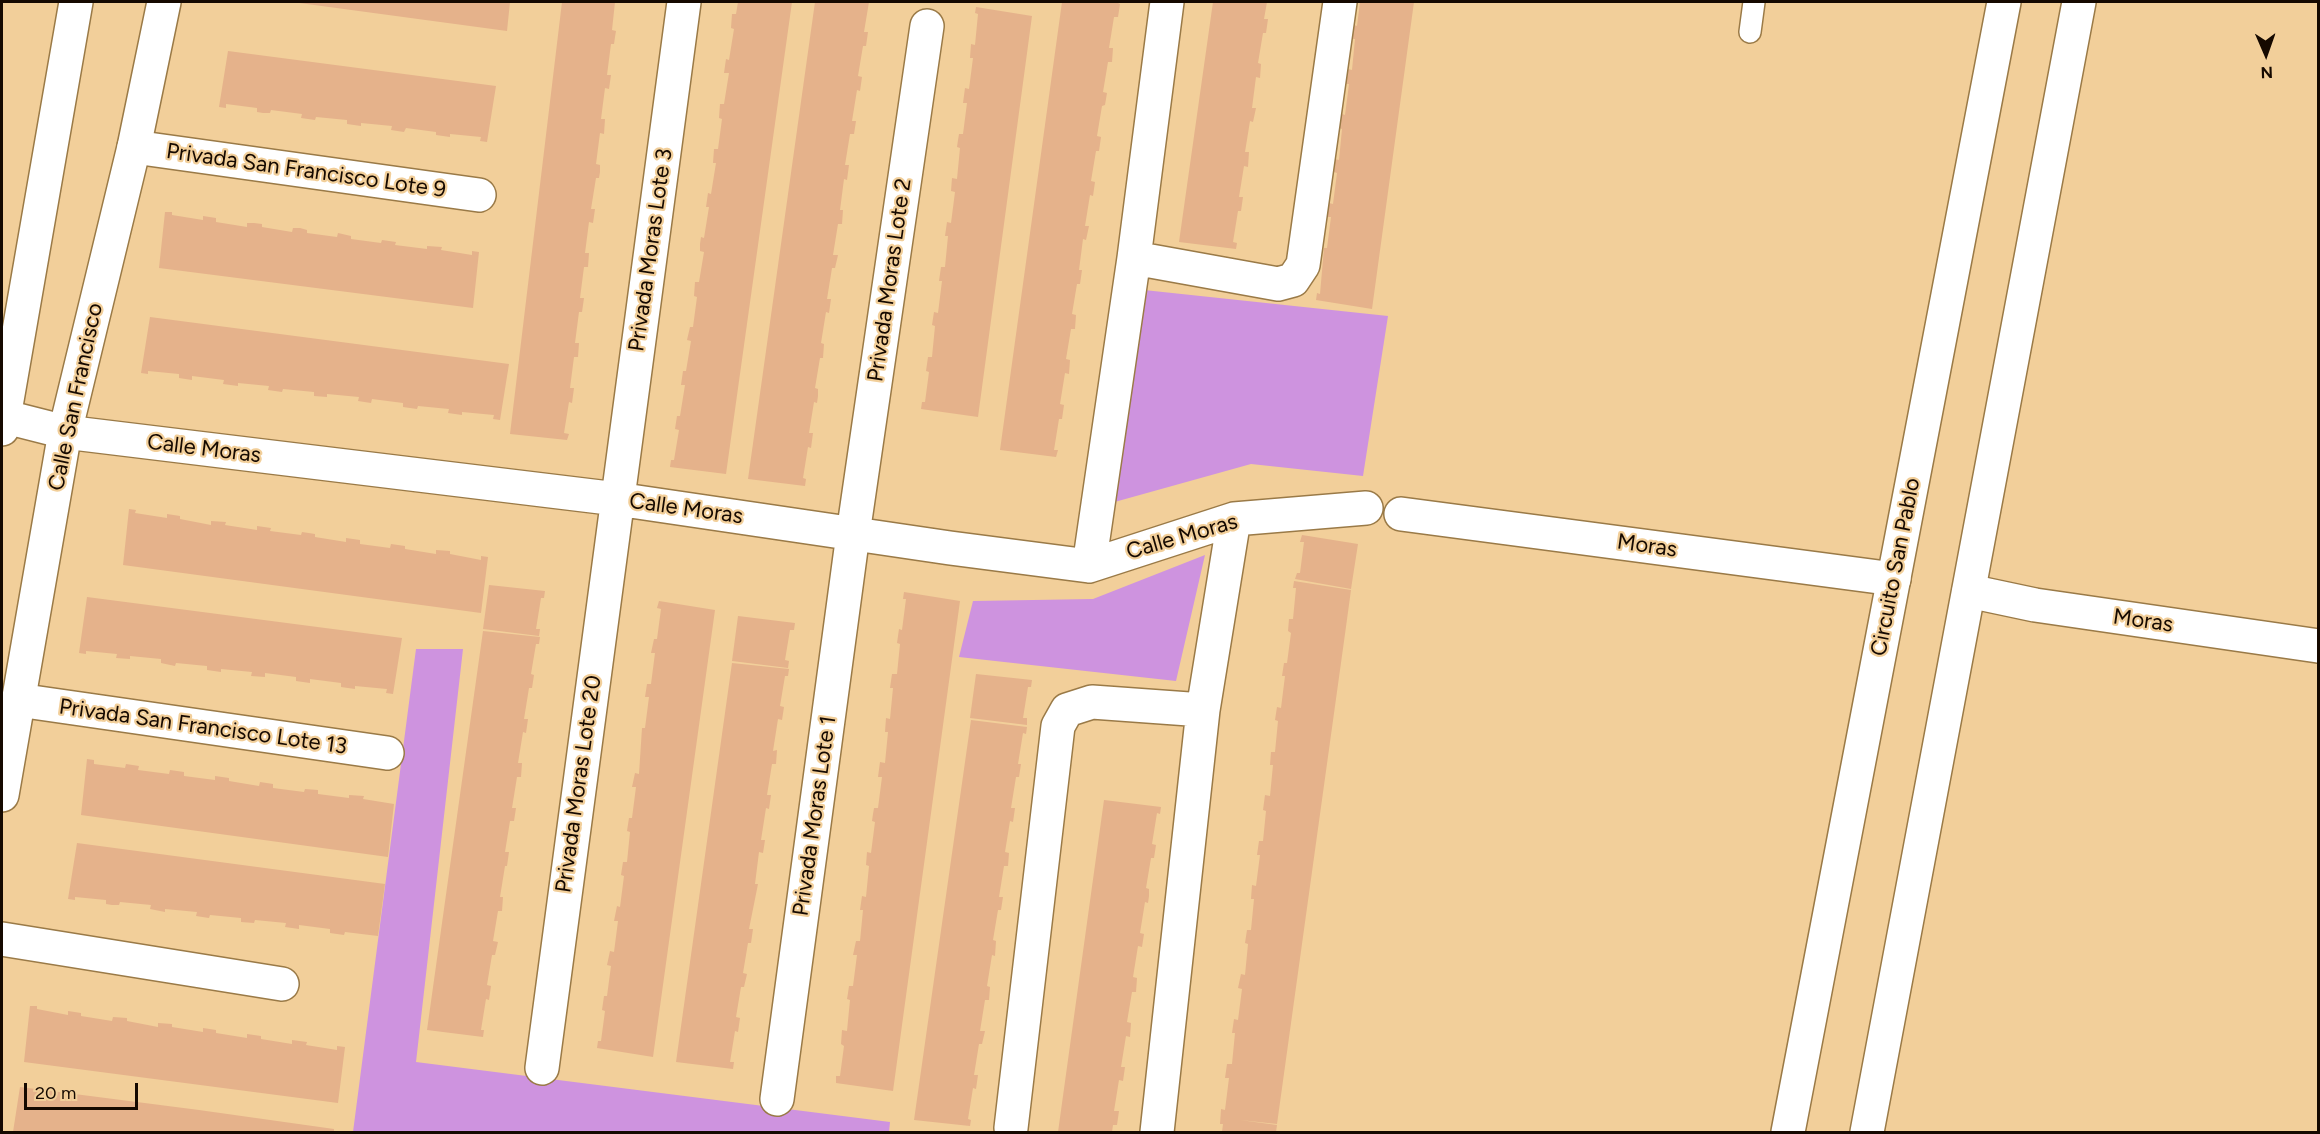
<!DOCTYPE html>
<style>
body{margin:0}
#map{position:relative;width:2320px;height:1134px;overflow:hidden;background:#f2cf9a;font-family:Figtree,sans-serif}
canvas{display:block}
.frame{position:absolute;inset:0;border:3px solid #150900;pointer-events:none}
.north{position:absolute;left:2236px;top:24px;width:60px;height:60px;-webkit-text-stroke:4px #f2cf9a;paint-order:stroke;rotate:178deg;font-size:16px;font-weight:700;line-height:24px;text-align:center;color:#150900}
.north::after{content:'';display:block;margin:auto;width:21px;height:27px;background:#150900;clip-path:polygon(50% 0,100% 100%,50% 72%,0 100%)}
.scale{position:absolute;left:24px;top:1083px;width:114px;height:27px;box-sizing:border-box;border:3px solid #150900;border-top:0;padding-left:8px;font-size:18px;line-height:21px;white-space:nowrap;color:#150900;-webkit-text-stroke:4px #f2cf9a;paint-order:stroke}
</style>
<div id="map">
<canvas width="2320" height="1134"></canvas>
<div class="frame"></div>
<div class="north">N</div>
<div class="scale">20 m</div>
</div>
<script>
const ctx = document.querySelector('canvas').getContext('2d');
ctx.lineJoin = 'round';
function paint(path, color) {
  ctx.fillStyle = color;
  ctx.fill(path, 'evenodd');
}
function trace(path, color, width, dash) {
  ctx.strokeStyle = color;
  ctx.lineWidth = width;
  ctx.lineCap = dash ? 'butt' : 'round';
  ctx.setLineDash(dash || []);
  ctx.stroke(path);
}
function drawText(font, color, halo, rows, align = 'center') {
  ctx.font = font + ' Figtree,sans-serif';
  ctx.lineWidth = 4.5;
  ctx.setLineDash([]);
  ctx.textBaseline = 'middle';
  ctx.strokeStyle = halo;
  ctx.fillStyle = color;
  for (const [text, x, y, turn = 0] of rows) {
    ctx.save();
    ctx.translate(x, y);
    ctx.rotate((+turn || 0) * Math.PI / 180);
    ctx.textAlign = isNaN(turn) ? turn : align;
    if (halo) ctx.strokeText(text, 0, 0);
    ctx.fillText(text, 0, 0);
    ctx.restore();
  }
}
paint(new Path2D(`
 M1144,290L1388,316L1363,476L1251,464L1111,503Z
 M1205,555L1176,681L959,657L973,601L1093,599Z
 M416,649H463L416,1062L890,1122L889,1132H353Z`), '#ce93df');
paint(new Path2D(`
 M292,2H510L507,31Z
 M562,2H615L612,30L616,31L615,37L614,44H611L607,75H611L609,89L605,88L601,119H605L604,134L600,133L596,164L600,165V172L599,178H596L591,209H595L593,223L589,222L585,253H589L588,267H584L580,298H584L582,312H579L575,343H579L578,357H574L570,388H574L572,403L569,402L564,433L569,434L567,440L510,434Z
 M738,2H792L726,474L670,467L671,460H674L679,430L675,429L677,416H680L685,385H681L683,371H686L691,341L687,340L690,327H693L697,297L694,296L695,282H699L704,252L700,251V244L701,237L704,238L709,207H706L708,193L711,194L716,163H713L714,149H718L722,119L719,118L720,104H724L729,73H724L726,59L729,60L734,29L731,28L732,14H736Z
 M815,2H869L864,32H868L866,46H863L858,76L862,77L860,91L857,90L852,121H856L854,134H850L845,165H849L847,180L844,179L840,210H843L842,224H838L833,255H838L835,268H832L827,299H831L829,313L826,312L821,343L824,344L823,358H820L815,388L818,389V396L817,403L814,402L809,433H813L811,448L808,447L803,478L806,479L805,486L748,479Z
 M1062,2H1116L1120,4L1118,17H1114L1109,48H1113L1112,62H1108L1103,92L1107,93L1105,105L1102,106L1097,136L1101,137L1099,151H1096L1091,181L1095,182L1093,196L1090,195L1085,226H1089L1086,240L1083,239L1079,270H1082L1080,284H1077L1072,314L1076,315L1075,329H1071L1066,359L1070,360L1069,374L1065,373L1060,404L1064,405L1062,419H1059L1054,450H1058L1056,457L1000,450Z
 M1213,2H1267L1264,19H1268L1266,33H1263L1258,63L1261,64L1260,78L1256,77L1252,108H1256L1253,122L1250,121L1245,152H1249L1248,167L1244,166L1239,197H1243L1241,211H1238L1233,242L1237,243L1236,249L1179,242Z
 M1360,2H1414L1372,309L1316,300L1317,293L1320,294L1324,248H1327L1331,217H1327L1329,203L1333,204L1337,173L1334,172L1335,159L1339,160L1342,129L1339,128L1342,114L1345,115L1349,84H1345L1348,69L1352,70L1355,39H1352L1354,25L1357,26Z
 M976,7L1032,16L978,417L921,409L922,402H925L929,372L926,371L928,357H932L935,326L932,325L934,312L938,313L942,281H939L941,267H945L948,236H945L947,222L951,223L955,192L951,191L952,178L957,179L960,148L957,147L958,140L959,134H963L967,103H963L965,88L969,89L973,58H970L971,44L975,45L978,14L975,13Z
 M228,51L496,86L487,142L480,141L481,137L450,134V137L436,135V132L406,128L404,132L391,130L392,126L361,123V126L347,124V120L316,117L315,120L301,118L302,114L271,110L270,113H263L257,112V108L226,104V108L219,107Z
 M165,212H172V215L203,220V216L216,218V222L247,227V223H254L262,224V227L292,232L293,228H300L307,230V233L337,237L338,233L351,236V239L381,243L382,240L396,242L395,245L427,249V246L442,247L441,250L472,255V251L479,252L473,308L159,268Z
 M150,317L509,364L500,420L493,419L494,415L462,412V415L448,413L449,409L418,406L417,409L403,407V403L372,399L371,403L358,401L359,397L327,394V397L314,396V392L283,389L282,392L268,390L269,386L238,383V386L223,384L224,380L192,376V380L179,378V374L148,371V374L141,373Z
 M129,509L136,510L135,513L167,518V514L180,516V519L211,525V521L226,522L225,525L257,530V526L271,528L270,531L301,535L302,532L315,534V537L346,542V538L360,540V544L390,548L391,544L405,546V549L436,554V550L450,551V554L481,560V556L488,557L481,613L123,565Z
 M1302,535L1358,544L1351,589L1295,579L1297,573H1300L1304,542H1300Z
 M1294,581L1351,590L1345,634L1277,1124L1240,1120L1277,1125L1276,1132H1222L1223,1124H1220L1221,1109L1225,1110L1229,1078H1225L1227,1064H1232L1235,1033H1232L1234,1019L1238,1020L1242,989L1238,988L1241,974L1245,975L1248,944L1245,943L1247,930H1251L1254,899H1251L1252,885L1256,886L1260,855H1257L1259,841H1263L1266,811L1263,810L1265,795L1270,796L1273,765H1270L1271,752H1275L1278,721L1275,720L1277,707L1281,708L1285,676H1282L1284,663H1287L1291,633L1288,631L1289,619H1293L1296,588H1293Z
 M489,585L545,591L544,598H541L536,629H540L539,636L483,629Z
 M904,592L960,601L893,1091L836,1083V1076H840L844,1046L841,1044L842,1030L847,1031L850,1000L847,999L848,993L849,986H853L857,955H853L856,941H860L863,910H860L862,896L866,897L869,866L866,865L867,852L871,853L875,822L872,821L873,814L874,808H878L882,777H878L880,762L885,763L888,732H885L886,718L890,719L893,688H890L892,674H897L900,644L897,643L899,629L902,630L906,599H903Z
 M87,597L402,638L393,694L386,693L387,689L355,686V689L341,687V683L310,679V683L296,681V677L265,673V677L251,676L252,672L221,669V672L207,670V666L176,663L175,666L161,663V659L130,656V659L116,658L117,654L86,651V654L79,653Z
 M659,601L715,610L653,1057L597,1048L598,1041H601L605,1011L602,1010L604,996H607L611,966L607,965L610,951L614,952L618,921H614L617,906L620,907L624,876L621,875L623,862H627L630,832L627,831L629,818H632L636,787H632L635,773L639,774L642,728H645L649,697H645L647,684H651L655,653H651L654,639H657L661,609L657,608Z
 M738,616L795,623L794,630H790L785,660L789,661L788,668L732,661Z
 M483,631L540,637L539,644H536L531,674L534,675L532,688H529L524,719H528L526,733L523,732L518,763H522L521,777H517L512,808H516L514,821H510L505,852H509L507,866H505L500,897H503L502,911H498L493,941L498,942L495,955H492L487,985L491,986L489,1000L486,999L481,1030H484L483,1037L427,1030Z
 M732,663L789,669L788,676H785L780,706L784,707L782,720L778,719L773,751L777,750L776,764H772L767,795H771L769,809L766,808L761,840H765L763,853L759,852L755,884H758L749,929H753L751,943H748L743,973L747,974L744,987H741L736,1017L740,1018L738,1032L735,1031L730,1062H734L733,1069L676,1062Z
 M976,674L1032,680L1031,687H1028L1023,718H1027V725L970,718Z
 M971,720L1027,727L1026,734L1023,733L1018,764H1021L1019,777H1016L1011,808H1015L1013,822L1010,821L1005,852L1009,853L1008,866H1004L999,897H1003L1001,910H998L993,940L996,941L995,956L992,955L987,986L990,987L989,1000H985L980,1031H985L982,1044H979L974,1075H978L976,1089L973,1088L968,1119L971,1120L970,1126L914,1120Z
 M87,759L94,760V764L125,768L126,764L139,766L138,770L169,774L170,770L184,772V776L215,780V776L229,778V781L259,786L260,782L273,784V788L304,792L305,789L318,790V794L349,798V795L364,796L363,799L394,804L388,857L81,815Z
 M1104,800L1161,807L1160,814L1157,813L1152,844L1156,845L1154,858H1151L1146,888L1149,889V896L1148,903L1145,902L1140,933L1144,934L1142,947L1138,946L1133,977L1137,978L1136,992H1132L1127,1022L1131,1023L1130,1037L1126,1036L1121,1067H1125L1123,1081L1119,1080L1114,1111H1119L1117,1125H1113L1112,1132H1058Z
 M77,843L385,884L378,936L345,932L344,935L330,933V929L299,925V929L285,927L286,923L255,920L254,923L241,922V918L210,915L209,918L196,916L197,912L165,909V912L150,909L151,905L120,902L119,905H112L106,904V900L75,897V900L68,899Z
 M30,1006H37V1009L68,1015V1011L81,1013V1016L112,1021L113,1017L127,1018V1021L158,1027V1023L172,1024V1027L203,1032V1028L216,1030V1033L247,1038V1034L261,1036V1039L292,1044V1040L307,1042L306,1045L337,1050V1046L345,1047L338,1103L24,1062Z
 M20,1087L199,1110L334,1129V1132H13Z`), '#e5b28b');
const service = new Path2D(`
 M1750,32L1754,2`);
const minor = new Path2D(`
 M134,147L479,195
 M1134,258L1278,284L1293,280L1303,265L1340,2
 M2,416L65,432L617,499L950,548L1089,566L1234,519L1366,508
 M1401,514L1894,579
 M1089,566L1134,258L1167,2
 M1969,591L2035,605L2318,646
 M18,700L387,753
 M2,939L282,984
 M542,1068L684,2
 M777,1099L853,534L927,26
 M1011,1128L1058,726L1067,710L1092,702L1203,710
 M1157,1132L1203,710L1234,519`);
const tertiary = new Path2D(`
 M2,429L76,2
 M2,795L65,432L134,147L164,2`);
const secondary = new Path2D(`
 M1788,1132L2004,2
 M1867,1132L2079,2`);
trace(service, '#9a7a47', 24);
trace(minor, '#9a7a47', 36);
trace(tertiary, '#9a7a47', 36);
trace(secondary, '#9a7a47', 36);
trace(service, '#fff', 21);
trace(minor, '#fff', 33);
trace(tertiary, '#fff', 33);
trace(secondary, '#fff', 33);
drawText('22px', '#150900', '#f2cf9a', [
 ["Privada San Francisco Lote 9",306,171,8],
 ["Privada Moras Lote 3",651,250,-82],
 ["Privada Moras Lote 2",890,280,-82],
 ["Calle San Francisco",76,397,-78],
 ["Calle Moras",204,449,7],
 ["Calle Moras",686,509,8],
 ["Calle Moras",1182,537,-16],
 ["Moras",1647,546,8],
 ["Circuito San Pablo",1896,567,-79],
 ["Moras",2143,621,8],
 ["Privada San Francisco Lote 13",203,727,8],
 ["Privada Moras Lote 20",579,784,-82],
 ["Privada Moras Lote 1",815,816,-82]
]);
</script>
